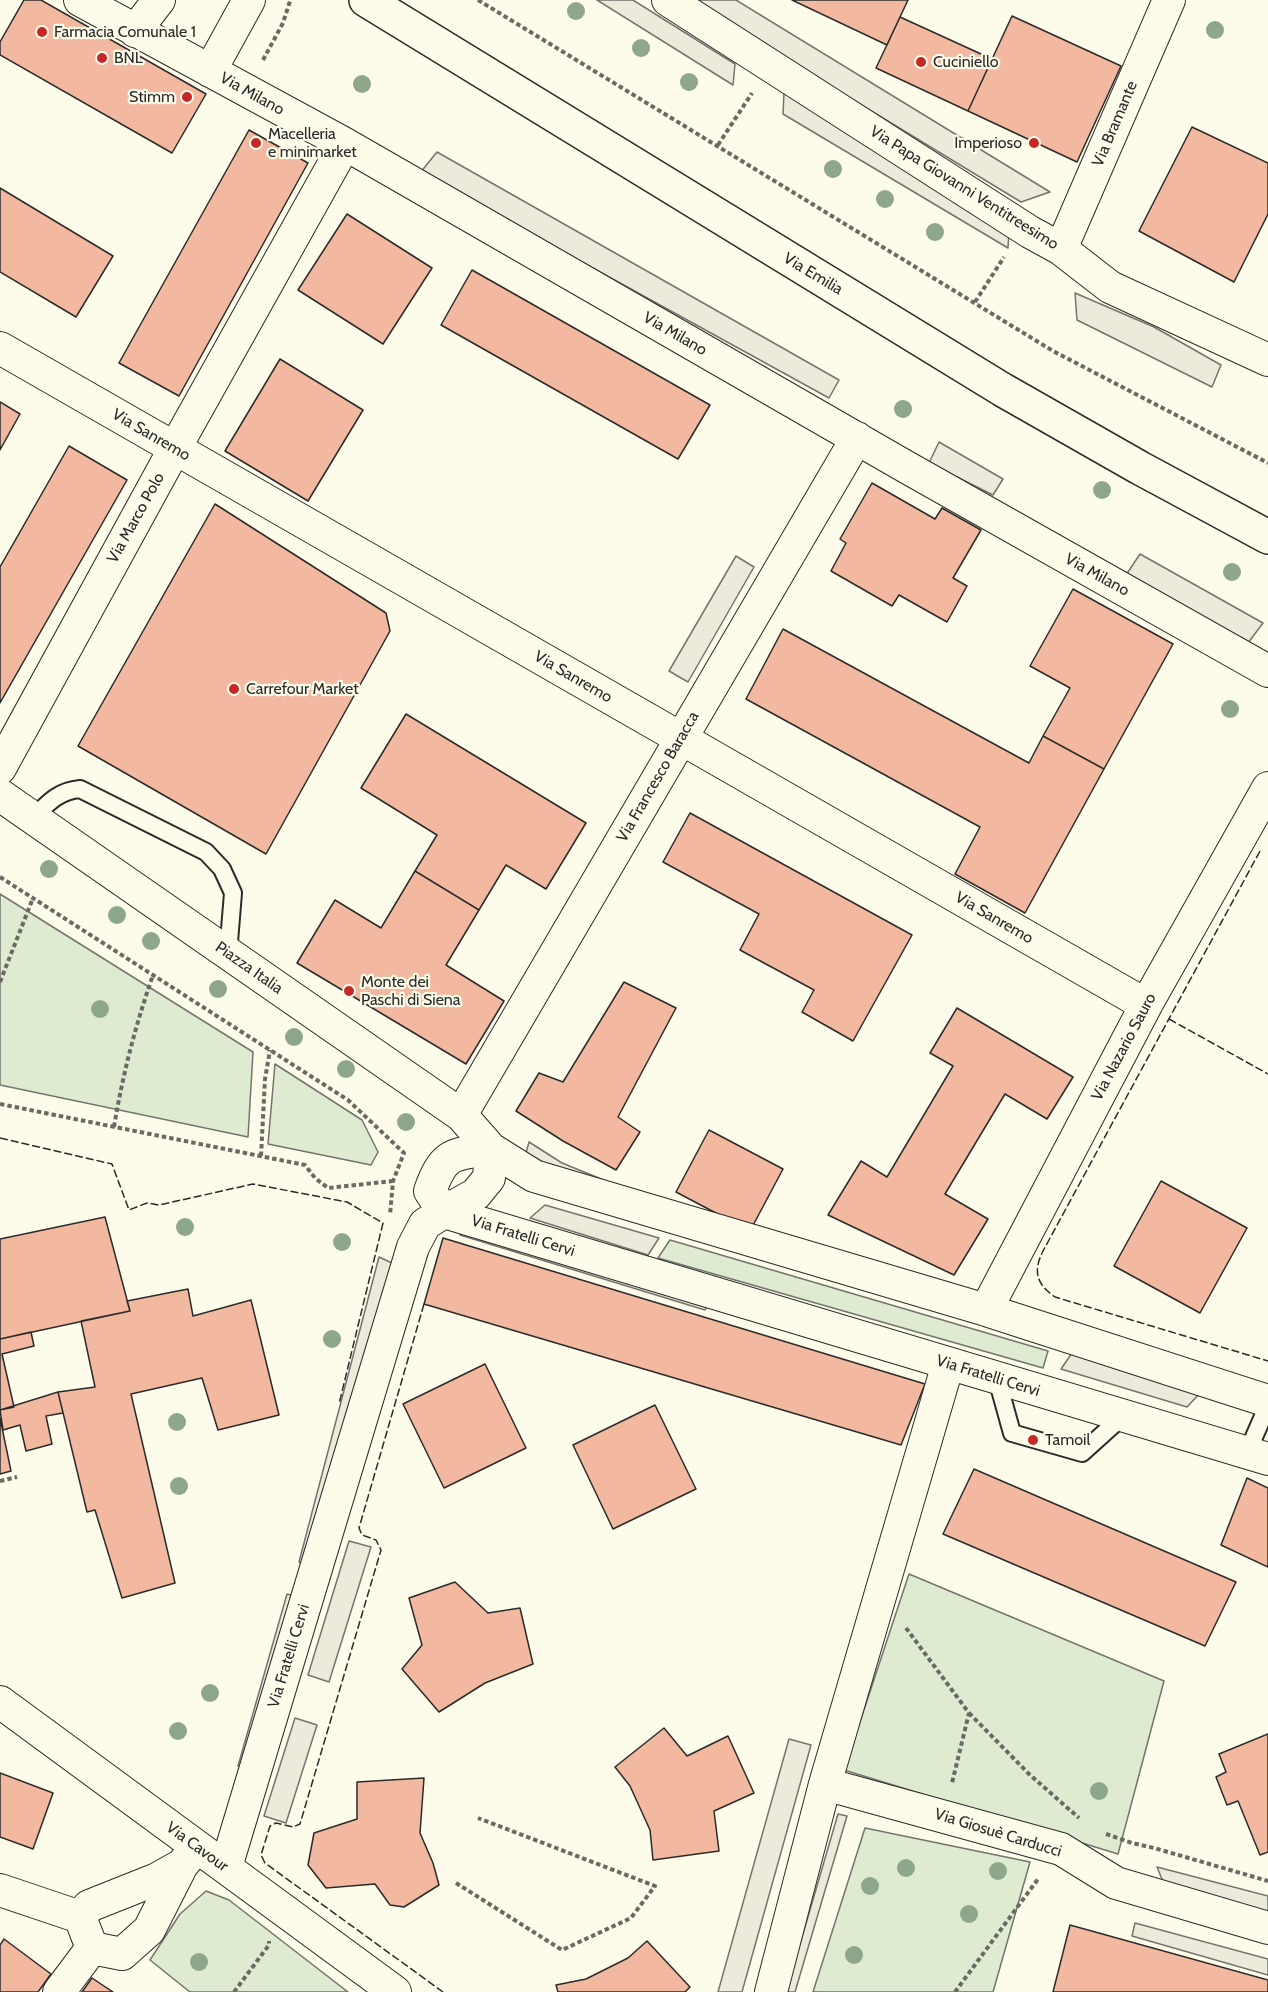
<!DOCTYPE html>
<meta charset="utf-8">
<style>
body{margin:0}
canvas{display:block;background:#fdfbea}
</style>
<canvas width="1268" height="1992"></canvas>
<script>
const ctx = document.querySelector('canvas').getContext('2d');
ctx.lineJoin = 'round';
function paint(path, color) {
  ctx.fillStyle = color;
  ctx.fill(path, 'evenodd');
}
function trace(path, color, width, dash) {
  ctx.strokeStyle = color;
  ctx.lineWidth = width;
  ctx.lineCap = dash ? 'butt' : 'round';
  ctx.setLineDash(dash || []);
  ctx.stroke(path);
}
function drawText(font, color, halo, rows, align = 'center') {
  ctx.font = font + ' Cabin,sans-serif';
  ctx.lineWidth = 4.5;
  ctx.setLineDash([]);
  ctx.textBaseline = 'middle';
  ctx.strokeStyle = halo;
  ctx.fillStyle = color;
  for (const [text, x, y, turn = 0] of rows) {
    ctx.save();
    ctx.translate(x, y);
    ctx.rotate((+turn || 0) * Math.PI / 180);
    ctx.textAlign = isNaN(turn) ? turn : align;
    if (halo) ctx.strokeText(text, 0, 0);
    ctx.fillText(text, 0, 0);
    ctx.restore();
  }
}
const green = new Path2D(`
 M0,894L253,1052L248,1137L0,1085Z
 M275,1064L362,1120L378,1152L371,1165L268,1144Z
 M670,1240L1048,1351L1043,1368L658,1258Z
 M909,1574L1164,1681L1118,1854L844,1770Z
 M865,1828L1030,1862L993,1992H813Z
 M206,1891L229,1900L348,1992H190L150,1960L180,1914Z`);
paint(green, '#deebd1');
trace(green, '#74746e', 1.5);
const parking = new Path2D(`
 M597,0H633L735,64L733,85Z
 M689,0H736L1050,192L1021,202Z
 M784,92L1009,231L1008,248L783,114Z
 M437,152L839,380L829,398L420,173Z
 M1075,293L1154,327L1221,365L1212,387L1077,320Z
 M939,442L1003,479L993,495L929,463Z
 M1140,554L1263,623L1248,643L1126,575Z
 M736,556L754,567L688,682L669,671Z
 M529,1142L562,1163L616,1185L556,1169L526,1153Z
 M545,1205L659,1238L648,1255L530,1218Z
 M462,1227L710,1301L705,1310L460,1235Z
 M379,1257L394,1264L308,1566L299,1562Z
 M1072,1353L1202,1391L1187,1407L1061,1369Z
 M349,1541L371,1547L329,1682L308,1675Z
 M287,1594L301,1598L250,1768L238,1766Z
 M295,1718L317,1725L286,1823L264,1816Z
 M789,1739L811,1745L742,1992H718Z
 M838,1814L847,1816L795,1992H786Z
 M1157,1867L1268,1896V1915L1166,1889Z
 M1135,1923L1268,1959V1975L1132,1936Z`);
paint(parking, '#eceadb');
trace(parking, '#74746e', 1.5);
const building = new Path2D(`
 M24,0H41L206,94L172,153L0,55V42Z
 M792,0H908L887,45Z
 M1012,16L1121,66L1077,162L968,111Z
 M900,17L992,59L968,111L876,68Z
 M1192,127L1268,163V214L1234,282L1139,231Z
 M249,130L308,163L179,396L119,363Z
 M0,188L113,256L76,317L0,272Z
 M347,214L432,268L383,344L298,290Z
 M472,270L710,405L678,459L441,325Z
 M280,359L363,410L308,501L225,451Z
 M0,402L20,414L0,450Z
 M69,446L127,480L0,703V567Z
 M872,483L935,519L942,508L981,530L953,578L967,586L947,622L899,595L892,606L831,571L846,543L840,539Z
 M215,504L386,613L390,631L266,854L78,746Z
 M1073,589L1173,644L1104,769L1043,736L1070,688L1030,666Z
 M783,629L1029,763L1043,736L1104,769L1025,913L955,874L980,827L746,699Z
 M406,714L586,823L546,889L506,865L479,910L415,871L437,835L361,788Z
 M690,813L912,935L853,1041L802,1012L814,990L740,950L759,914L663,862Z
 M415,871L479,910L446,965L504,1001L466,1064L297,963L335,900L381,928Z
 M624,982L676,1008L618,1117L640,1132L616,1170L563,1141L516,1111L539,1073L563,1082Z
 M957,1008L1073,1077L1047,1119L1005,1094L945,1194L988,1219L954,1275L828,1215L861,1161L887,1177L953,1066L930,1053Z
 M709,1130L783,1169L750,1231L676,1192Z
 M1161,1181L1247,1228L1200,1313L1114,1266Z
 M105,1217L130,1311L0,1339V1239Z
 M443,1238L925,1384L901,1445L424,1304Z
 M188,1289L193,1316L251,1300L279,1415L218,1430L202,1378L131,1394L175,1583L122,1598L95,1510L87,1512L58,1392L95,1387L81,1321L130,1311L127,1301Z
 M31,1332L34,1346L2,1354L14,1407L0,1410V1339Z
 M485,1364L526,1448L444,1488L403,1404Z
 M58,1392L63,1413L46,1416L52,1444L26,1451L20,1425L3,1430L0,1410Z
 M655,1405L696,1489L613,1529L573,1445Z
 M0,1418L11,1471L0,1474Z
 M974,1469L1236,1582L1205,1646L943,1534Z
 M1247,1478L1268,1488V1567L1221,1545Z
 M455,1582L488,1613L520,1608L533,1664L485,1683L439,1712L402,1669L422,1645L409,1598Z
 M664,1728L687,1756L728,1736L754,1793L714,1811L719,1851L653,1860L650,1830L630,1786L615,1767Z
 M1268,1734V1852L1260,1855L1238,1801L1227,1805L1216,1777L1226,1772L1219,1754Z
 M0,1773L53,1793L33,1849L0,1837Z
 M424,1778L420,1833L433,1863L439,1885L404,1907L390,1905L375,1884L326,1888L308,1865L314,1833L357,1819V1782Z
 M1070,1925L1268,1980V1992H1053Z
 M4,1939L51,1974L38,1992H0V1945Z
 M647,1941L690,1987L685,1992H558L556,1985L586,1979L628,1958Z
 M92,1978L113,1992H82Z`);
paint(building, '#f2b8a0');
trace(building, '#2b2b2b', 1.5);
const service = new Path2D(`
 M33,818C48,803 58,791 80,789L206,852L222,869L233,893L228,954
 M997,1379L1012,1433L1082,1453L1123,1416
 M1247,1453L1268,1405`);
const minor = new Path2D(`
 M80,0L345,144L908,468L1268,671
 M668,0L1030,232L1061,249L1110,287L1268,360
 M135,31L159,0
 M210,71L249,0
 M1061,249L1169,0
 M0,348L1146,1005
 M0,768L175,448L345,144
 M0,795L461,1115L491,1149L534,1176L986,1310L1268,1401
 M461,1115L857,438
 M491,1149L489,1178L476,1194L444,1212L430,1191C444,1152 453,1154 491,1149Z
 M986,1310L1146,1005L1268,788
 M0,1702L395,1992
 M825,1784L1061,1849L1116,1883L1268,1928
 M182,1865L149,1930L122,1954L92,1948L80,1917L89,1906L157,1879L182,1865L197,1847
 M226,1867L413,1247L425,1224L444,1212L1268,1459
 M0,1890L80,1917
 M59,1992L92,1948
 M771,1992L825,1784L948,1364`);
const primary = new Path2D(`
 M366,0L1003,390L1140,468L1268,537`);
trace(service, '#2b2b2b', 20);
trace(minor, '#2b2b2b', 34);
trace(primary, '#2b2b2b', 36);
trace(new Path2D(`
 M478,0L1053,351L1268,463
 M263,60L283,23L290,1
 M718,145L752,93
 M975,302L1004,257
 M0,877L348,1100L404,1153L393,1181L390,1215
 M0,982L33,898
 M0,1104L305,1165L315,1178L328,1188L393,1181
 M114,1127C123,1073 135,1027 153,975
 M261,1156L265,1079L270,1050
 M0,1481L17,1477
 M906,1628L969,1713L952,1783
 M969,1713L1029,1774L1079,1818
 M1106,1834L1132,1843L1154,1848L1268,1881
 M456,1883L562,1950L631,1918L655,1886L478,1818
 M234,1992L269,1945V1941
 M955,1992L1038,1879`), '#6a6964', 4, [4.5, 3]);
trace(service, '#fdfbea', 16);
trace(minor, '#fdfbea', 32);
trace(primary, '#fdfbea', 33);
trace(new Path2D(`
 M1260,851L1043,1251C1033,1271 1036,1284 1055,1297L1268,1361
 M1169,1019L1268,1074
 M0,1138L112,1164L129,1210L147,1203L159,1205L253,1184L347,1202L383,1223L339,1404
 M424,1304L359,1528L362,1535L376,1540L381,1550L300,1824L293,1827L276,1823L270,1826L261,1855L265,1863L443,1992`), '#2b2b2b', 1.5, [8, 3]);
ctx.fillStyle = '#8ea78a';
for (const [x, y] of [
 [576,11],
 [1215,30],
 [641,48],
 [689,82],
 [362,84],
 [833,169],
 [885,199],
 [935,232],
 [903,409],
 [1102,490],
 [1232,572],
 [1230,709],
 [49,869],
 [117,915],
 [151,941],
 [218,989],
 [100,1009],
 [294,1037],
 [346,1069],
 [406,1122],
 [185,1227],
 [342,1242],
 [332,1339],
 [177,1422],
 [179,1486],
 [210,1693],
 [178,1731],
 [1099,1791],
 [906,1868],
 [998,1871],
 [870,1886],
 [969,1914],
 [854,1955],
 [199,1962]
]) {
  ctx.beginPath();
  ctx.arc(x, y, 9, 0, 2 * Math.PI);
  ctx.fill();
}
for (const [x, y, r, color] of [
 [42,32,6,"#c62828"],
 [102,58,6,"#c62828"],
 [921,62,6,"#c62828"],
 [187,97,6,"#c62828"],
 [256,143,6,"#c62828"],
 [1034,143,6,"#c62828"],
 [234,689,6,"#c62828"],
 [349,991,6,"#c62828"],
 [1033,1440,6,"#c62828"]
]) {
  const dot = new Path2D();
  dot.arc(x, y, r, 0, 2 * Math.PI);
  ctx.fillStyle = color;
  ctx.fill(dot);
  trace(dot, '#fdfbea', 2);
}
drawText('16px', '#2b2b2b', '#fdfbea', [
 ["Farmacia Comunale 1",54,32],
 ["BNL",114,58],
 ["Cuciniello",933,62],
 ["Stimm",175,97,"right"],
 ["Macelleria",268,134],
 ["e minimarket",268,152],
 ["Imperioso",1022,143,"right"],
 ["Carrefour Market",246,689],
 ["Monte dei",361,982],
 ["Paschi di Siena",361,1000],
 ["Tamoil",1045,1440]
], 'left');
drawText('16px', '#2b2b2b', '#fdfbea', [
 ["Via Milano",252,94,29],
 ["Via Bramante",1115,124,-67],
 ["Via Papa Giovanni Ventitreesimo",964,188,32],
 ["Via Emilia",813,274,31],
 ["Via Milano",675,334,30],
 ["Via Sanremo",151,435,30],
 ["Via Marco Polo",136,518,-61],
 ["Via Milano",1097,575,29],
 ["Via Sanremo",573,677,30],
 ["Via Francesco Baracca",658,777,-60],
 ["Via Sanremo",994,918,30],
 ["Piazza Italia",249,968,35],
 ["Via Nazario Sauro",1124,1047,-62],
 ["Via Fratelli Cervi",523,1236,17],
 ["Via Fratelli Cervi",988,1376,17],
 ["Via Fratelli Cervi",289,1656,-73],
 ["Via Giosuè Carducci",998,1833,17],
 ["Via Cavour",197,1847,36]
]);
</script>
